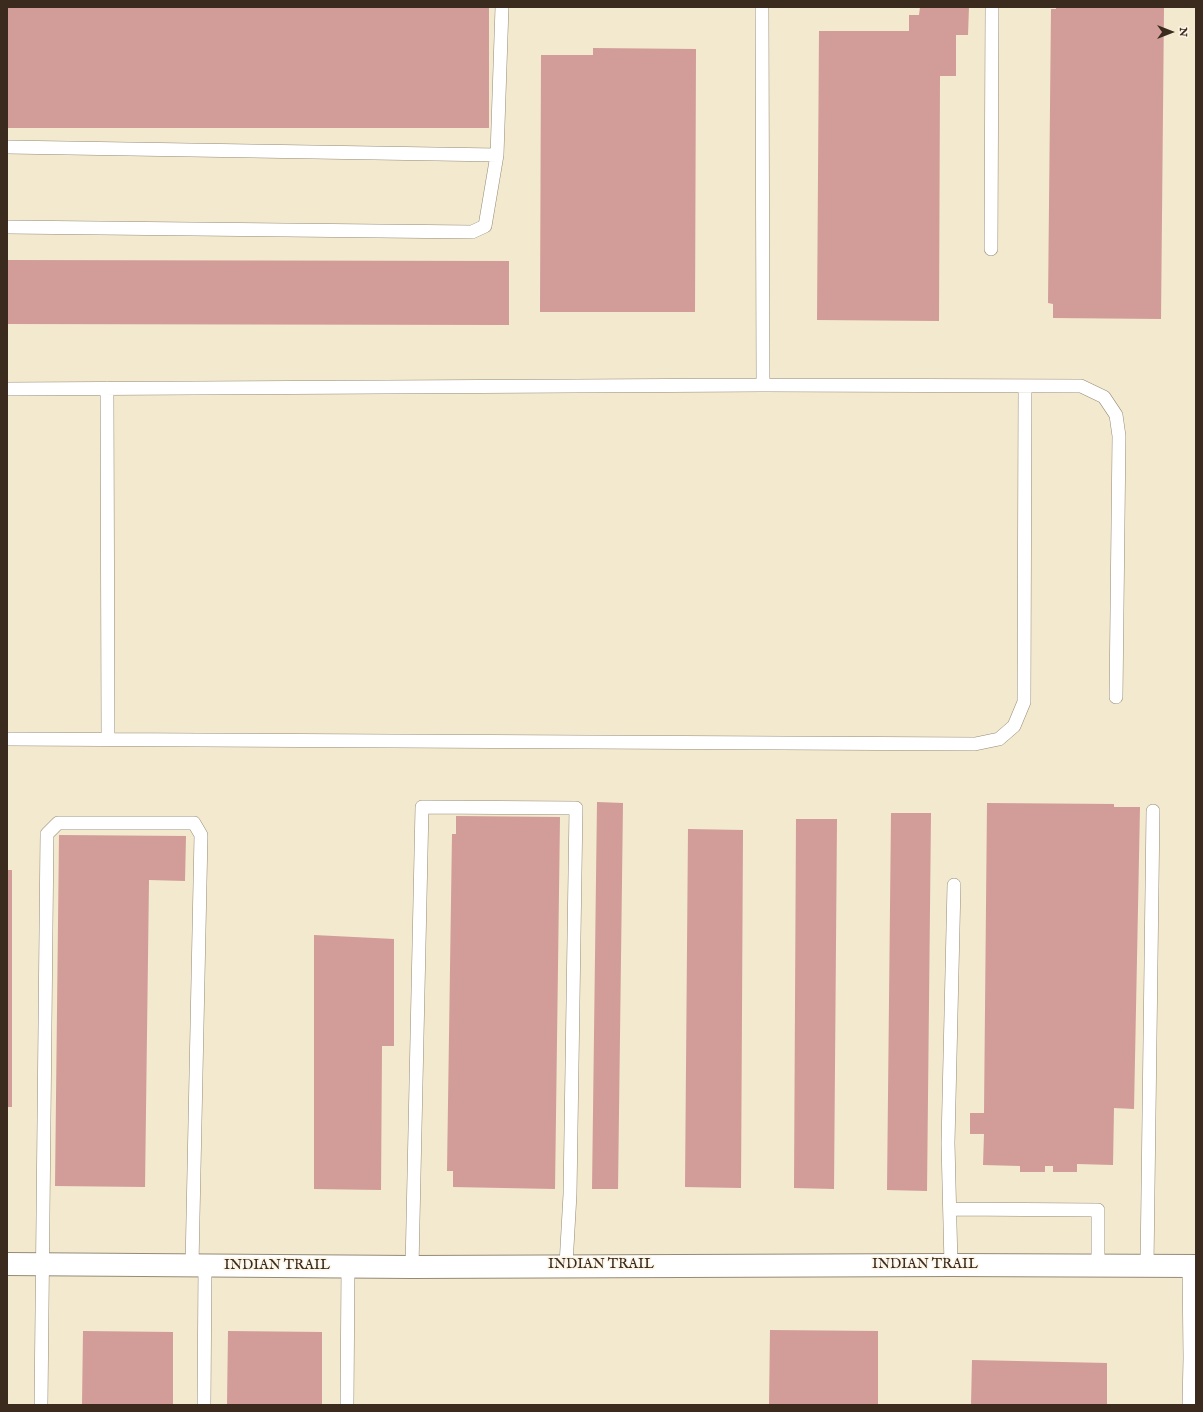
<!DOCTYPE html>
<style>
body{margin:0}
#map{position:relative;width:1203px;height:1412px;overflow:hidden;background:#f2e9ce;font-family:"IM FELL English",serif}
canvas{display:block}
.frame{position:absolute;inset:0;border:8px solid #3b2a1e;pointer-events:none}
.north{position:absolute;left:1151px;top:12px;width:40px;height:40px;-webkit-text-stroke:3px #fcf5e5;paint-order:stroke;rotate:90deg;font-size:11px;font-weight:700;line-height:16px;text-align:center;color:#3b2a1e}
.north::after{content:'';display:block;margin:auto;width:14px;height:18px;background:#3b2a1e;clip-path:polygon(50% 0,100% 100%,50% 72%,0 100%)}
</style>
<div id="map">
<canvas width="1203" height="1412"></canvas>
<div class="frame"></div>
<div class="north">N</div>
</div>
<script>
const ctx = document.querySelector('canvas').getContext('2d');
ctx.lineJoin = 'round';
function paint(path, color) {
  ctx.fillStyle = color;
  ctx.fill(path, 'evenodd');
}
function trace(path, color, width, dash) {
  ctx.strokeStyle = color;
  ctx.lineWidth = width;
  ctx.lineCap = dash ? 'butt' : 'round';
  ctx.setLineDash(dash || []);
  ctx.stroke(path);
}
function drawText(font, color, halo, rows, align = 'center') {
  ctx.font = font + ' "IM FELL English",serif';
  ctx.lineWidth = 3;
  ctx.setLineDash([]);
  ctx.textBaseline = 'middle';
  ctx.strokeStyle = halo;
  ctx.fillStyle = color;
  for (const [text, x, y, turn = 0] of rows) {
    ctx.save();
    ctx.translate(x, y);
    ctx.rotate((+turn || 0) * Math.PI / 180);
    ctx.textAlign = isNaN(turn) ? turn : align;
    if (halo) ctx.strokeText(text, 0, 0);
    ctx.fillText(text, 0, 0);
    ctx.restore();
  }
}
paint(new Path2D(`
 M7,7H489V128H7Z
 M920,7H969L968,35H956V76H940L939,321L817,320L819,31H909V15H919Z
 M1056,7H1164L1161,319L1053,318V304L1048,303L1051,9H1056Z
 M593,48L696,49L695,312H540L541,55H593Z
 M7,260L509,261V325L7,324Z
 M597,802L623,803L618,1189H592Z
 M987,803L1114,804V807H1140L1134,1109L1114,1108L1113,1165L1077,1164V1172H1053V1166H1045V1172H1020V1166L983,1165L984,1134H970V1113H984Z
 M891,813H931L927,1191L887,1190Z
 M456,816L560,817L555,1189L453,1187V1171H447L452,834H456Z
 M796,819H837L834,1189L794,1188Z
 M688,829L743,830L741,1188L685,1187Z
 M59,835L186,836L185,881L149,880L145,1187L55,1186Z
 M7,870H12V1107H7Z
 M314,935L394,939V1046H382L381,1190L314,1189Z
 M770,1330L878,1331V1405H769Z
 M83,1331L173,1332V1405H82Z
 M228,1331L322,1332V1405H227Z
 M972,1360L1107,1363V1405H971Z`), '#d29c98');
const service = new Path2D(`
 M762,7L763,385
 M7,147L497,155L502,7
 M7,227L472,232L485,226L497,155
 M991,249L992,7
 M107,388L108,739
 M7,389L763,385L1081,386L1104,397L1116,415L1119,436L1116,697
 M7,739L975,744L999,739L1014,726L1024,702L1025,386
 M950,1209L1098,1210V1265
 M951,1265L948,1143L954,885
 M1147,1266L1153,811
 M1189,1266L1190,1358L1189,1405
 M412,1267L422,807L576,808L570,1194L566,1265
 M41,1405L47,834L58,823H194L201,835L192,1265
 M204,1405L205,1265
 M347,1405L348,1266`);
const minor = new Path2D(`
 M7,1264L412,1267L951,1265L1196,1266`);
trace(service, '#968a76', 14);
trace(minor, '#968a76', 24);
trace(service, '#fff', 13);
trace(minor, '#fff', 22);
drawText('14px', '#3b2a1e', '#fcf5e5', [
 ["INDIAN TRAIL",601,1265],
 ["INDIAN TRAIL",925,1265],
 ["INDIAN TRAIL",277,1266]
]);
</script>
